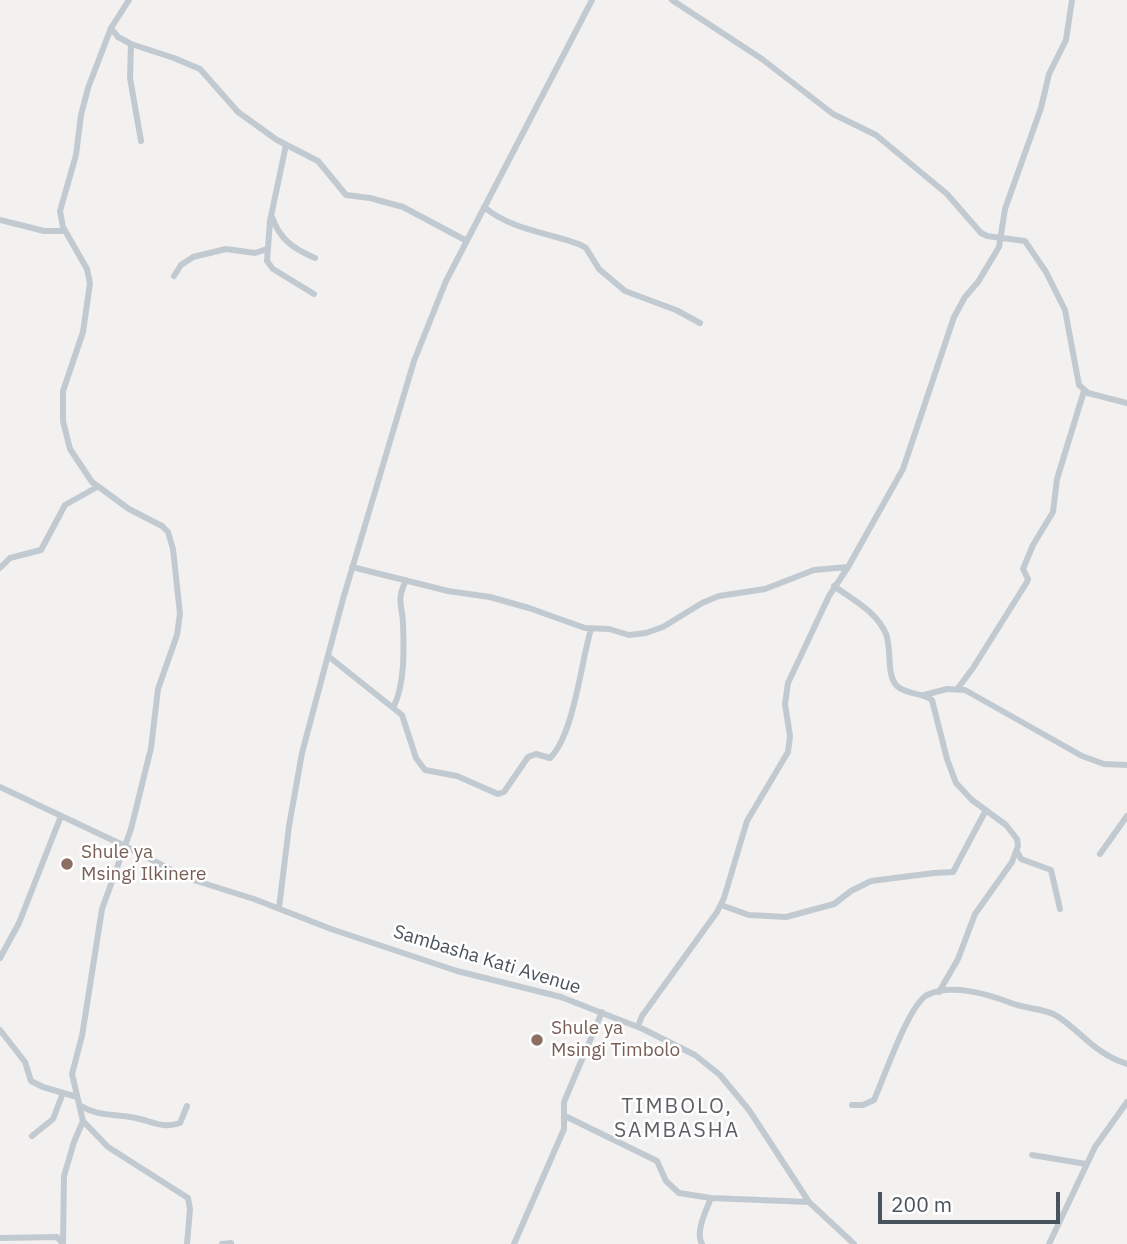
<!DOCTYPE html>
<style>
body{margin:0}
#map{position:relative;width:1127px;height:1244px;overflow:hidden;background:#f3f0f0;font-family:"IBM Plex Sans",sans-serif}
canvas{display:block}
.scale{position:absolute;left:878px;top:1192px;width:182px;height:32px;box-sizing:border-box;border:4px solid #49535d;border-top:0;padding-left:9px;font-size:21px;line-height:24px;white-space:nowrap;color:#49535d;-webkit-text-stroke:5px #fff;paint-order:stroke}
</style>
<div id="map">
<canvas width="1127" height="1244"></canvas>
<div class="scale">200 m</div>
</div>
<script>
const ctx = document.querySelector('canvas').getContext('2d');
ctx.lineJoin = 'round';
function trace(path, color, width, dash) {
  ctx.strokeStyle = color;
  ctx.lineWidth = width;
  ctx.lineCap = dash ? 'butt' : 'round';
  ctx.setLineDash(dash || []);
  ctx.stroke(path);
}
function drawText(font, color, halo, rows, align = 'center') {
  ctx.font = font + ' "IBM Plex Sans",sans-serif';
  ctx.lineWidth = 5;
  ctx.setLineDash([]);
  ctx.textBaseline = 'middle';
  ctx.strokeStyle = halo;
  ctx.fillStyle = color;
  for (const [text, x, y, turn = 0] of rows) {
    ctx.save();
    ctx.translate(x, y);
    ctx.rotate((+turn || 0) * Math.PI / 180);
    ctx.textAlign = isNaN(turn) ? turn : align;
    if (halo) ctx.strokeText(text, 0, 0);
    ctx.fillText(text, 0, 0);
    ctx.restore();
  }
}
trace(new Path2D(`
 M672,0L762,59L833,114L876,135L947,194L981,233L987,236L1025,241L1046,272L1065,310L1079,385L1088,393L1127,403
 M111,28L118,37L131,44L174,58L200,69L238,112L277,140L318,161L346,195L370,198L403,207L467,241
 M131,44L130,78L141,141
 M286,145L270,221L267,261L273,269L314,294
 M484,207C513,231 548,232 581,245L586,248L599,269L625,291L676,310L700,323
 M272,217C280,240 294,249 315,258
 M0,220L44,231H65
 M174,276L181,265L193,257L226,249L255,253L267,249
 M352,567L448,591L490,597L529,608L585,628L609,629L629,635L646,633L663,627L702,603L719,596L765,589L814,570L848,567
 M0,568L10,558L41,550L65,505L97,487
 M834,586C853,600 876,611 886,634C892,650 886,675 897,686C907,695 921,692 932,700L947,759L956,783L972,800L1006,825L1017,839L1018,846L1012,862L975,914L958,959L939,992
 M328,656L402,715L416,758L425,770L457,776L498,794L504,792L528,757L536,754L550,758C574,735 581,662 591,629
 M958,688L973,668L1027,582L1028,579L1023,569L1033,545L1053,512L1057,479L1084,391
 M924,695L947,689L965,690L1082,756L1104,764L1127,765
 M394,706C405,683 404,649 403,623C402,603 396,602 406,580
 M0,787L125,846L187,878L254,899L331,929L457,971L561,997L643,1029L695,1055L720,1075L749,1110L809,1202L854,1244
 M1017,851L1021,859L1051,870L1060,909
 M1100,854L1127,816
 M721,905L749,915L786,917L834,904L851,891L871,881L934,873L953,872L986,810
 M279,908L289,826L302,753L343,599L414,361L446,281L592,0
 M0,958L19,923L61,816
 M638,1026L642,1016L717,912L724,898L747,821L788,752L790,736L785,704L788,683L829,596L848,567L903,469L954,317L965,297L978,282L999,247L1005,209L1041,108L1049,74L1066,40L1072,0
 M0,1030L25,1062L31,1081L43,1087L77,1097
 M852,1105H863L874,1100C884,1078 908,1006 927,995C950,983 988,994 1011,1003C1025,1009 1045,1008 1057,1016C1083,1033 1095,1054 1127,1064
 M81,1106C97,1116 112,1114 130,1117C149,1119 161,1130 180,1123L187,1106
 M565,1116L657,1161L666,1181L679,1193L711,1198L809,1202
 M83,1121L108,1147L188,1198L190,1209L187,1244
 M32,1136L53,1119L63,1093
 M1032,1155L1086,1164
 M0,1238L57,1237L63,1244
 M63,1244L64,1176L74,1142L83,1121L72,1074L82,1036L102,909L131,829L151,748L158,689L177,635L180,614L173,549L168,532L162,526L129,509L92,482L70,449L63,421V391L83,332L90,283L87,269L63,227L60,211L76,155L81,115L88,88L111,28L129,0
 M222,1244L231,1243
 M514,1244L564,1129V1102L602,1012
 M702,1244C695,1232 706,1211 711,1198
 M1049,1244L1095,1147L1127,1102`), '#c2cad1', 6);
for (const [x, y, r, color] of [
 [67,864,7,"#8d6e63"],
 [537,1040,7,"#8d6e63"]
]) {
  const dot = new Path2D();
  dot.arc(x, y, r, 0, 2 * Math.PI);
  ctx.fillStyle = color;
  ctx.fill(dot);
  trace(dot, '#fff', 2.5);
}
drawText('19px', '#785e54', '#fff', [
 ["Shule ya",81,853],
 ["Msingi Ilkinere",81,875],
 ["Shule ya",551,1029],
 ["Msingi Timbolo",551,1051]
], 'left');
drawText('19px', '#49535d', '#fff', [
 ["Sambasha Kati Avenue",487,960,17]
]);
ctx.letterSpacing = '2px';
drawText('21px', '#5d6065', '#fff', [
 ["TIMBOLO,",677,1107],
 ["SAMBASHA",677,1131]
]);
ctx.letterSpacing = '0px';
</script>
